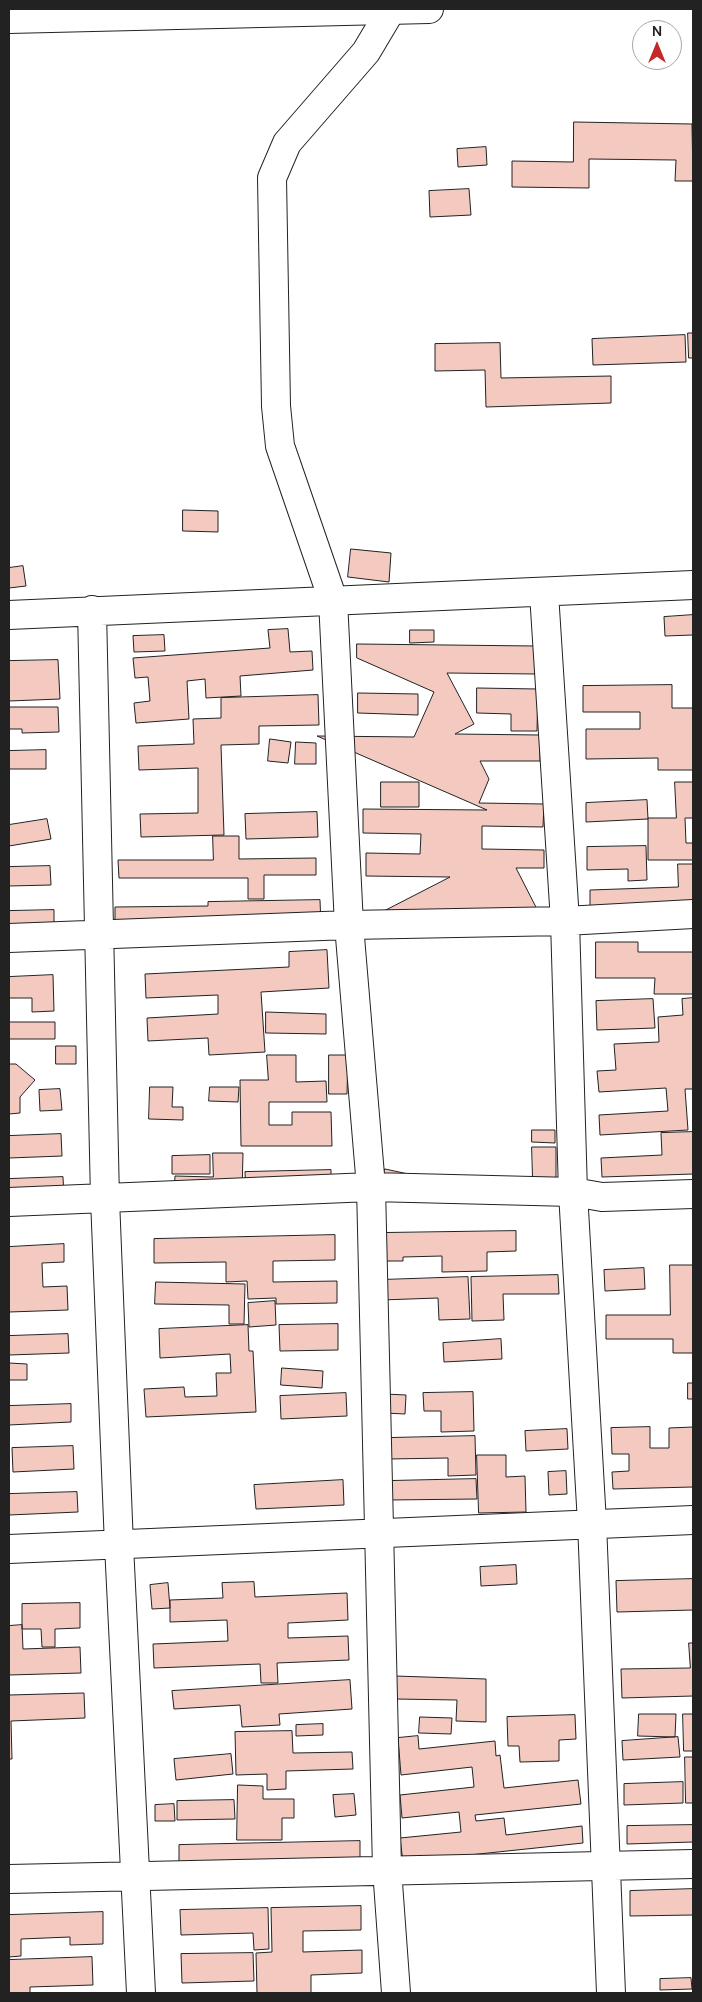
<!DOCTYPE html>
<style>
body{margin:0}
#map{position:relative;width:702px;height:2002px;overflow:hidden;background:#fff;font-family:Manrope,sans-serif}
canvas{display:block}
.frame{position:absolute;inset:0;border:10px solid #222;pointer-events:none}
.north{position:absolute;left:632px;top:20px;width:50px;height:50px;box-sizing:border-box;background:#fff;border:1px solid #a7a7a7;border-radius:50%;rotate:0deg;font-size:14px;font-weight:700;line-height:20px;text-align:center;color:#222}
.north::after{content:'';display:block;margin:auto;width:18px;height:22px;background:#c62828;clip-path:polygon(50% 0,100% 100%,50% 72%,0 100%)}
</style>
<div id="map">
<canvas width="702" height="2002"></canvas>
<div class="frame"></div>
<div class="north">N</div>
</div>
<script>
const ctx = document.querySelector('canvas').getContext('2d');
ctx.lineJoin = 'round';
function paint(path, color) {
  ctx.fillStyle = color;
  ctx.fill(path, 'evenodd');
}
function trace(path, color, width, dash) {
  ctx.strokeStyle = color;
  ctx.lineWidth = width;
  ctx.lineCap = dash ? 'butt' : 'round';
  ctx.setLineDash(dash || []);
  ctx.stroke(path);
}
const building = new Path2D(`
 M574,122L692,124L693,181H675L676,160L589,159V188L512,187V161L573,162Z
 M486,147L487,165L458,167L457,149Z
 M469,189L471,215L430,217L429,191Z
 M688,333H693V358H689Z
 M685,335L686,362L593,365L592,339Z
 M500,343L501,378L611,376V403L486,407L485,370L435,371V344Z
 M183,510L218,511V532L183,531Z
 M351,549L391,553L389,582L348,577Z
 M23,566L26,586L9,588V568Z
 M693,615V635L665,636L664,617Z
 M288,629L290,652L312,651L313,670L240,676L241,696L206,698L205,679L187,681L189,719L136,723L134,703L150,701L148,677L135,678L133,658L270,648L268,630Z
 M410,630H434V642L410,643Z
 M164,635L165,651L134,652L133,636Z
 M357,644L535,646V674L447,673L474,724L455,734L540,735V761H480L489,779L479,803L544,804L543,827L482,826V849L544,850V868H516L540,915L380,913L450,877L366,876V853L420,854L421,834L363,833V809L487,810L317,736L414,737L434,692L357,658Z
 M58,660L60,699L9,701V661Z
 M672,685V708H693V770H658V758L586,759V729H640V712H583V686Z
 M477,688L538,689L537,731H511V714L477,713Z
 M358,693L418,694V715L358,713Z
 M318,695L319,725L259,726V744L221,745L224,835L141,837L140,814L198,813V768L139,770L138,746L194,744L193,719L221,718V698Z
 M9,707H58L59,732L22,733V729H9Z
 M270,739L291,742L288,763L268,761Z
 M296,742L316,743V764H295Z
 M46,750V769H9V751Z
 M381,782H419V807H381Z
 M675,782H693V818H685L686,843H693V860H648V818H676Z
 M647,800L648,819L586,822V803Z
 M317,812L318,837L246,839L245,814Z
 M47,819L51,839L9,846V825Z
 M213,836H239V859L316,858V875H264V899H248V878H119L118,860H213Z
 M646,846L647,880L628,881V869L587,870V847Z
 M678,864H693V906L590,909V890L678,887Z
 M50,866L51,885L9,886V867Z
 M320,900L321,925L115,928V907L208,906V902Z
 M54,910V933L9,934V911Z
 M596,942H638V952H693V994H654L655,978H596Z
 M327,950L329,988L261,992L265,1052L209,1055L208,1038L148,1041L147,1018L218,1014V995L146,998L145,974L289,967V952Z
 M53,975L54,1011L32,1012V998H9V977Z
 M693,998V1089H685L688,1130L600,1135L599,1115L668,1111L666,1088L599,1092L597,1071L616,1070L614,1044L659,1042L658,1017L683,1015L682,999Z
 M653,999L655,1028L597,1030L596,1001Z
 M266,1012L326,1014V1034L266,1033Z
 M9,1022H55V1039H9Z
 M56,1046H76V1064H56Z
 M267,1055H296V1082L326,1081L327,1102H269V1125H292V1112H331L332,1146H241L240,1080H268Z
 M329,1055H348L347,1094H329Z
 M9,1064H16L35,1080L20,1097V1113L9,1114Z
 M150,1087H173L172,1107H183V1120L149,1119Z
 M210,1087H239L238,1102L209,1101Z
 M60,1089L62,1110L40,1111L39,1090Z
 M532,1130H555V1143L532,1142Z
 M693,1132V1174L602,1177L601,1158L662,1155L661,1133Z
 M61,1134L62,1156L9,1158V1136Z
 M532,1147H556V1180H533Z
 M213,1153H243L242,1194L174,1192L175,1176L213,1177Z
 M210,1155V1174H172V1156Z
 M385,1169L413,1175L382,1180Z
 M331,1170V1189L246,1191L245,1172Z
 M63,1177L64,1196L9,1198V1179Z
 M516,1231V1251L487,1252V1271L442,1272V1256L403,1257V1261H380V1233Z
 M335,1235V1260L273,1261V1282L337,1281V1303L276,1304V1298L248,1299L247,1281L226,1282V1262L154,1263V1239Z
 M64,1244V1262L42,1263L43,1287L67,1286L68,1310L9,1312V1247Z
 M670,1265H693V1353H673V1339H606V1315H670Z
 M644,1268L645,1289L605,1291L604,1270Z
 M558,1275L559,1294H503L504,1320L472,1321L471,1277Z
 M468,1277L470,1319L439,1320L438,1298L381,1300L380,1280Z
 M156,1282L245,1284L244,1324H229V1305L155,1304Z
 M275,1301L276,1325L249,1327L248,1303Z
 M338,1324V1350L280,1351L279,1325Z
 M248,1325L249,1351H253L256,1412L146,1417L144,1389L184,1387L185,1397L217,1396L216,1373H231L230,1354L160,1358L159,1329Z
 M68,1334L69,1353L9,1355V1336Z
 M501,1339L502,1359L444,1362L443,1343Z
 M9,1363L27,1364V1380H9Z
 M282,1368L323,1371L322,1388L281,1385Z
 M688,1383H693V1399H688Z
 M473,1392L474,1431L441,1432V1411H424L423,1393Z
 M346,1393L347,1416L281,1419L280,1396Z
 M385,1394L406,1395L405,1414L384,1413Z
 M71,1404V1422L9,1425V1406Z
 M650,1427V1448H669V1428L693,1427V1487L613,1489L612,1472L629,1471V1454H612L611,1428Z
 M567,1429L568,1449L526,1451L525,1431Z
 M475,1436L476,1475L448,1476V1458L388,1459V1438Z
 M73,1446L74,1469L13,1472L12,1448Z
 M477,1455H506V1477L525,1476L526,1512L479,1513Z
 M566,1471L567,1494L549,1495L548,1472Z
 M476,1479L477,1499L389,1500L388,1481Z
 M343,1480L344,1505L256,1509L254,1485Z
 M77,1492L78,1512L9,1515V1494Z
 M516,1565L517,1584L481,1586L480,1567Z
 M693,1579V1625V1610L617,1612L616,1581Z
 M254,1582L255,1597L347,1593L348,1620L288,1623V1638L348,1636L349,1660L277,1663L278,1683H261L260,1664L154,1668L153,1644L228,1641L227,1620L170,1622V1600L223,1598L222,1583Z
 M168,1583L170,1608L152,1609L150,1585Z
 M80,1603V1628L55,1629V1647H42L41,1629H22V1604Z
 M22,1625L23,1649L80,1647L81,1673L9,1675V1626Z
 M689,1643H693V1696L622,1698L621,1669L690,1668Z
 M395,1676L486,1679V1722L456,1721L457,1700L395,1699Z
 M350,1680L352,1709L279,1714L280,1725L242,1727L240,1705L174,1709L172,1691Z
 M9,1693V1695L84,1693L85,1718L11,1721L12,1759H9Z
 M639,1714H676L675,1737L638,1736Z
 M683,1714H693V1751H684Z
 M575,1715L576,1739L559,1740V1761L520,1762L519,1746H508L507,1717Z
 M420,1717L452,1718L451,1734L419,1733Z
 M323,1724V1735L296,1736V1725Z
 M292,1731L293,1753L352,1752L353,1769L286,1771V1789L267,1790V1774L236,1775L235,1732Z
 M418,1736L419,1749L495,1741L496,1756L500,1755L504,1788L578,1780L581,1804L475,1815L476,1821L504,1818L506,1835L582,1826L583,1843L403,1862L400,1838L461,1832L459,1812L402,1818L400,1795L474,1787L472,1767L401,1775L398,1738Z
 M678,1737L680,1757L623,1760L622,1741Z
 M231,1754L233,1774L176,1780L174,1759Z
 M685,1757H693V1803H686Z
 M683,1782V1803L624,1805V1784Z
 M238,1785L263,1786V1799H294V1818H282V1840H237Z
 M354,1794L356,1815L335,1817L333,1795Z
 M234,1800L235,1819L177,1820V1801Z
 M174,1804L175,1821H155V1805Z
 M693,1825V1842L627,1844V1826Z
 M360,1841V1860L179,1864V1845Z
 M693,1889V1915L630,1916V1891Z
 M361,1906V1930L303,1931V1952L362,1950V1973L311,1975V1993H257L256,1953L272,1952L271,1908Z
 M268,1908L269,1949L254,1950L253,1933L181,1935L180,1910Z
 M103,1912V1944L70,1945V1937L21,1939V1956L9,1957V1915Z
 M253,1953L254,1981L182,1983L181,1954Z
 M92,1957L93,1985L30,1987V1993H9V1960Z
 M691,1978L692,1989L660,1990V1979Z`);
paint(building, '#f3c9c0');
trace(building, '#222', 1);
const minor = new Path2D(`
 M391,10L366,52L287,143L272,178L276,406L280,446L333,600L349,925L371,1187L387,1869L396,1993
 M544,593L565,921L573,1192L592,1523L611,1993
 M92,610L105,1199L119,1545L141,1993
 M9,615L693,585
 M9,938L349,925L565,921L693,914
 M9,1202L371,1187L573,1192L602,1197L693,1194
 M9,1549L693,1520
 M9,1879L693,1864`);
const secondary = new Path2D(`
 M9,19L429,9`);
trace(minor, '#222', 30);
trace(secondary, '#222', 30);
trace(minor, '#fff', 28);
trace(secondary, '#fff', 28);
</script>
